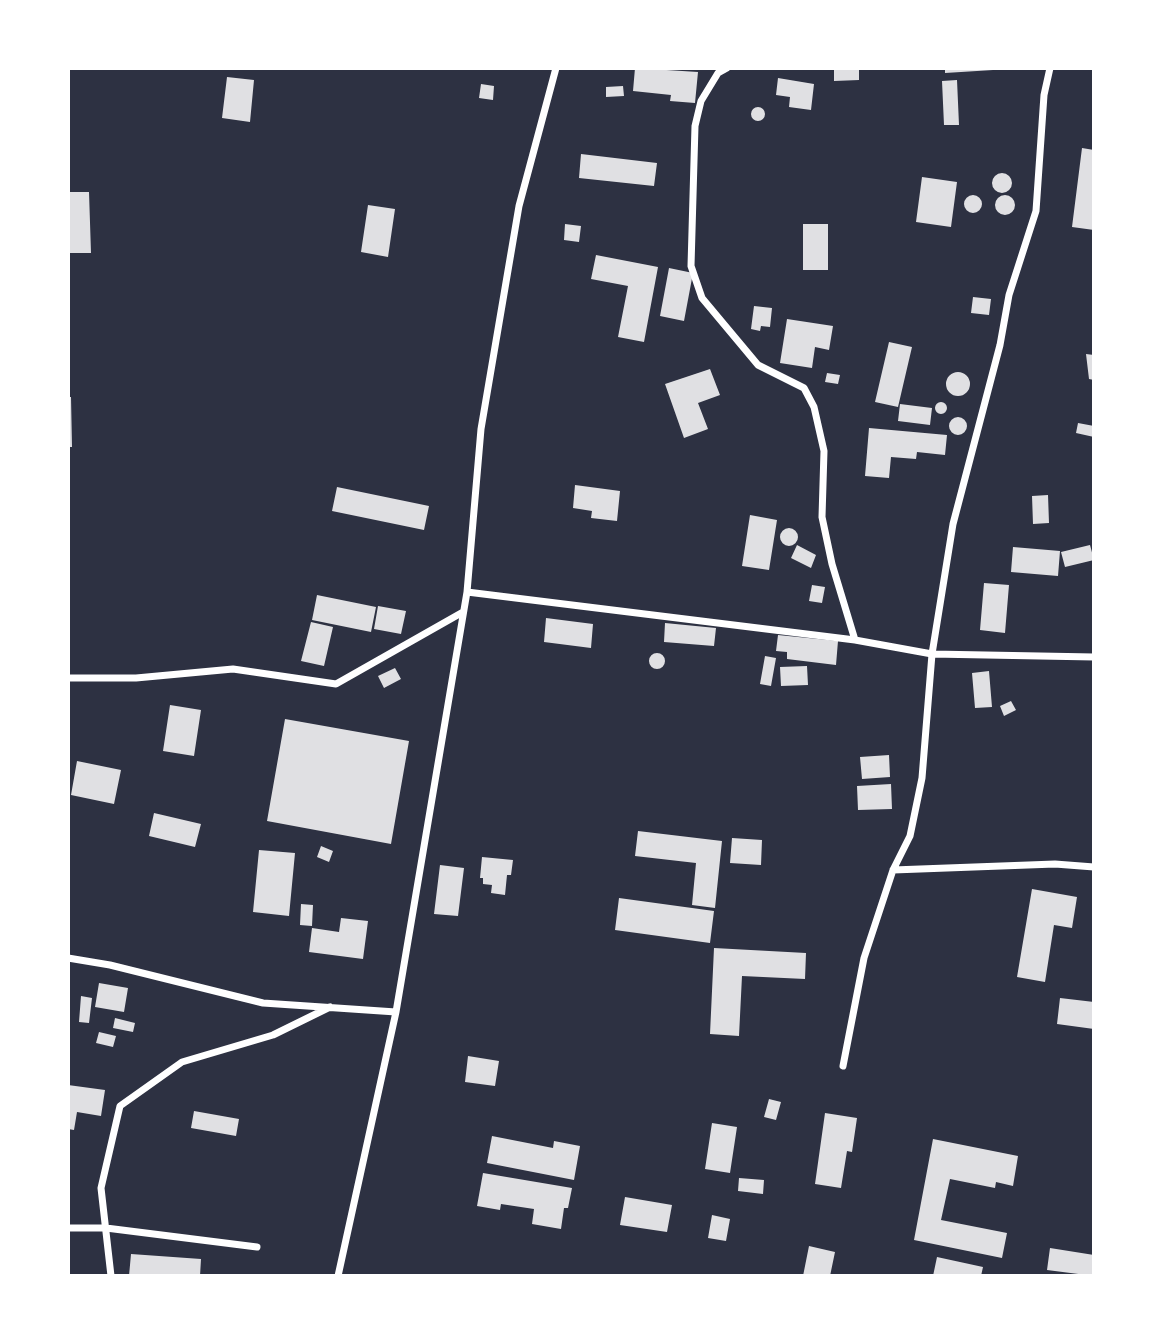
<!DOCTYPE html>
<style>
body{margin:0}
#map{position:relative;width:1162px;height:1344px;overflow:hidden;background:#2d3142;font-family:"IBM Plex Sans",sans-serif}
canvas{display:block}
.frame{position:absolute;inset:0;border:70px solid #fff;pointer-events:none}
</style>
<div id="map">
<canvas width="1162" height="1344"></canvas>
<div class="frame"></div>
</div>
<script>
const ctx = document.querySelector('canvas').getContext('2d');
ctx.lineJoin = 'round';
function paint(path, color) {
  ctx.fillStyle = color;
  ctx.fill(path, 'evenodd');
}
function trace(path, color, width, dash) {
  ctx.strokeStyle = color;
  ctx.lineWidth = width;
  ctx.lineCap = dash ? 'butt' : 'round';
  ctx.setLineDash(dash || []);
  ctx.stroke(path);
}
paint(new Path2D(`
 M635,68L698,72L695,103L670,101L671,95L633,91Z
 M834,68H859V80L834,81Z
 M945,68H993V70L945,73Z
 M227,77L254,80L250,122L222,118Z
 M778,78L814,84L811,110L789,107L790,97L776,95Z
 M957,80L959,125H944L942,81Z
 M481,84L494,86L493,100L479,98Z
 M623,86L624,96L606,97V87Z
 M751 114a7 7 0 1 1 14 0a7 7 0 1 1-14 0Z
 M1082,148L1094,150V230L1072,227Z
 M581,154L657,163L654,186L579,178Z
 M992 183a10 10 0 1 1 20 0a10 10 0 1 1-20 0Z
 M922,177L957,182L951,227L916,222Z
 M68,192H89L91,253H69Z
 M964 204a9 9 0 1 1 18 0a9 9 0 1 1-18 0Z
 M995 205a10 10 0 1 1 20 0a10 10 0 1 1-20 0Z
 M368,205L395,209L388,257L361,252Z
 M565,224L581,226L579,242L564,240Z
 M803,224H828V270H803Z
 M596,255L658,267L644,342L618,337L628,286L591,279Z
 M669,268L693,273L684,321L660,316Z
 M973,297L991,299L989,315L971,313Z
 M754,306L772,308L770,327L761,326L760,331L751,329Z
 M787,319L833,326L829,350L815,347L812,368L780,363Z
 M889,342L912,347L898,407L875,402Z
 M1086,354L1094,355V380L1089,379Z
 M710,369L720,395L698,403L708,429L684,438L665,384Z
 M946 384a12 12 0 1 1 24 0a12 12 0 1 1-24 0Z
 M827,373L840,375L838,384L825,382Z
 M68,397H71L72,447H68Z
 M935 408a6 6 0 1 1 12 0a6 6 0 1 1-12 0Z
 M900,404L932,408L930,425L898,421Z
 M949 426a9 9 0 1 1 18 0a9 9 0 1 1-18 0Z
 M1078,423L1094,426V437L1076,433Z
 M869,428L947,435L945,455L917,452L916,459L891,457L889,478L865,476Z
 M575,485L620,491L617,521L591,518L592,511L573,508Z
 M337,487L429,506L424,530L332,511Z
 M1048,495L1049,523L1033,524L1032,496Z
 M750,515L777,520L769,570L742,566Z
 M780 537a9 9 0 1 1 18 0a9 9 0 1 1-18 0Z
 M797,545L816,555L811,568L791,558Z
 M1090,545L1094,560L1065,567L1061,552Z
 M1013,547L1060,551L1058,576L1011,572Z
 M984,583L1009,585L1005,633L980,630Z
 M812,585L825,587L822,603L809,601Z
 M317,595L376,607L371,632L312,620Z
 M378,606L406,611L401,634L374,629Z
 M546,618L593,624L591,648L544,642Z
 M311,622L333,627L324,666L301,661Z
 M665,623L716,628L714,646L664,642Z
 M778,635L838,641L836,665L787,659V652L776,651Z
 M649 661a8 8 0 1 1 16 0a8 8 0 1 1-16 0Z
 M765,656L776,658L771,686L760,684Z
 M807,666L808,685L781,686L780,667Z
 M395,668L401,679L384,688L378,676Z
 M989,671L992,707L975,708L972,673Z
 M1011,701L1016,710L1004,716L1000,706Z
 M170,705L201,710L194,756L163,751Z
 M285,719L409,741L391,844L267,821Z
 M889,755L890,777L862,779L860,757Z
 M77,761L121,770L114,804L71,795Z
 M891,784L892,809L858,810L857,786Z
 M154,813L201,824L195,847L149,836Z
 M638,831L722,841L715,908L692,905L696,863L635,856Z
 M732,838L762,840L761,865L730,863Z
 M321,846L333,851L329,862L317,857Z
 M259,850L295,853L289,916L253,912Z
 M482,857L513,860L511,875H507L505,895L491,893L492,885L483,884V878H480Z
 M440,865L464,868L458,916L434,914Z
 M1032,889L1077,897L1072,928L1054,925L1045,982L1017,977Z
 M619,898L714,911L710,943L615,930Z
 M301,904L313,905L312,926L300,925Z
 M341,918L368,921L363,959L309,952L312,928L339,932Z
 M714,948L806,953L805,979L742,976L739,1036L710,1034Z
 M99,983L128,988L124,1012L95,1007Z
 M81,996L92,998L89,1023L79,1022Z
 M1060,998L1094,1002V1029L1057,1024Z
 M115,1018L135,1023L133,1032L113,1028Z
 M99,1032L116,1036L113,1047L96,1043Z
 M468,1056L499,1061L495,1086L465,1082Z
 M68,1085L105,1090L101,1116L77,1112L74,1130L68,1129Z
 M769,1099L781,1102L776,1120L764,1117Z
 M194,1111L239,1119L236,1136L191,1128Z
 M825,1113L857,1118L852,1152L847,1151L841,1188L815,1184Z
 M712,1123L737,1127L730,1173L705,1169Z
 M492,1136L553,1148L554,1141L580,1146L574,1180L487,1163Z
 M933,1139L1018,1156L1013,1186L996,1182L995,1188L950,1179L941,1220L1007,1233L1002,1258L914,1240Z
 M483,1173L572,1188L568,1208H564L561,1229L532,1224L534,1209L501,1204L500,1210L477,1206Z
 M739,1178L764,1180L763,1194L738,1191Z
 M625,1197L672,1205L667,1232L620,1225Z
 M712,1215L730,1219L726,1241L708,1238Z
 M809,1246L835,1252L830,1276H803Z
 M1050,1248L1094,1255V1276L1047,1270Z
 M131,1254L201,1259L200,1276H129Z
 M937,1257L983,1267L981,1276H933Z`), '#e0e0e3');
trace(new Path2D(`
 M727,68L718,73L701,101L695,126L691,266L702,298L758,365L804,388L814,407L824,451L822,517L832,564L855,640
 M467,592L855,640L932,654L1094,657
 M68,678H136L233,669L336,684L463,612
 M893,870L1055,864L1094,867
 M68,958L110,965L263,1003L396,1012
 M843,1066L864,958L893,870L910,836L922,778L932,654L953,524L1000,345L1009,295L1036,211L1044,95L1050,68
 M68,1228H106L257,1247
 M111,1276L101,1188L120,1106L182,1062L273,1035L330,1007
 M338,1276L396,1012L467,592L481,429L519,206L556,68`), '#fff', 7);
</script>
